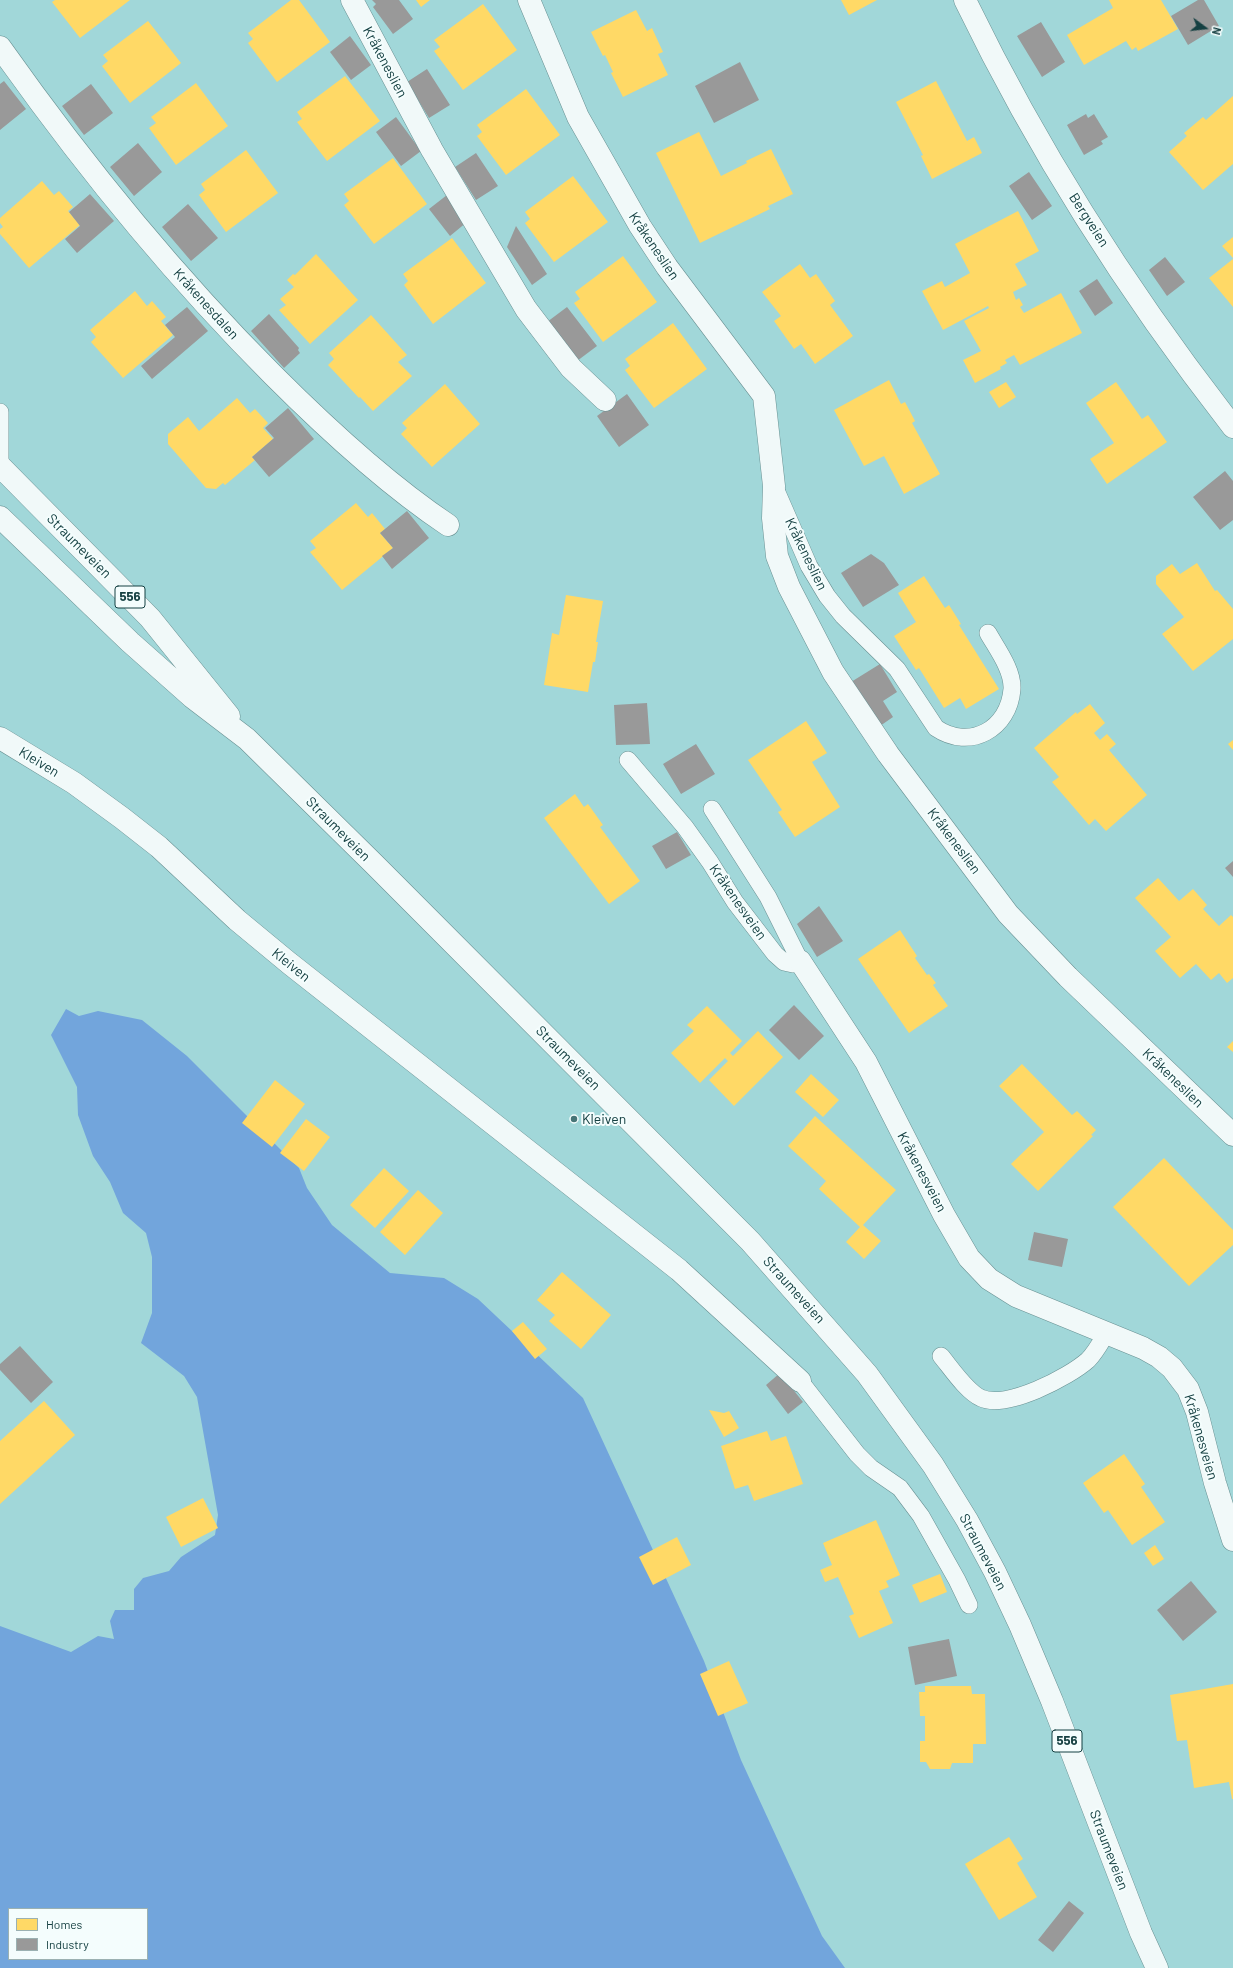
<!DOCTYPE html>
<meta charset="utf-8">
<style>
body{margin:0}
#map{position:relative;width:1233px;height:1968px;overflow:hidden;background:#a1d7d9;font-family:Barlow,sans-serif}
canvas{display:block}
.legend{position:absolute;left:8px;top:1908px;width:140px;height:52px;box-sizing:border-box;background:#f4fdfd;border:1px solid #9bb1b2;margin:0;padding:5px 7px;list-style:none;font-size:12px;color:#154042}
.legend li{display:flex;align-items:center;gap:8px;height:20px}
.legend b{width:20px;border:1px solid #9bb1b2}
.north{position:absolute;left:1185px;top:8px;width:40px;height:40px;-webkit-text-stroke:3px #f4fdfd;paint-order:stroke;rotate:105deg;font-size:11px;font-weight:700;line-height:16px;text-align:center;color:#154042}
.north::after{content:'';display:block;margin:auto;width:14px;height:18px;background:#154042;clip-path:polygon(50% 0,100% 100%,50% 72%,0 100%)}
</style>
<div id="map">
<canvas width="1233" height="1968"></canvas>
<ul class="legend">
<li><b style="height:11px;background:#ffd966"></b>Homes</li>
<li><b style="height:11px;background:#999"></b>Industry</li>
</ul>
<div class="north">N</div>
</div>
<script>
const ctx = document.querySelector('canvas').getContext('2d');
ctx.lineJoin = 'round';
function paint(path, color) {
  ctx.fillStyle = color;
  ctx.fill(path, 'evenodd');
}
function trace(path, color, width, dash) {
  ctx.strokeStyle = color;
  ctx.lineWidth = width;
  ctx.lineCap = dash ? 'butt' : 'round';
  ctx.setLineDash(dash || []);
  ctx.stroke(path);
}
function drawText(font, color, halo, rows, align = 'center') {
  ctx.font = font + ' Barlow,sans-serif';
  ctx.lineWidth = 4;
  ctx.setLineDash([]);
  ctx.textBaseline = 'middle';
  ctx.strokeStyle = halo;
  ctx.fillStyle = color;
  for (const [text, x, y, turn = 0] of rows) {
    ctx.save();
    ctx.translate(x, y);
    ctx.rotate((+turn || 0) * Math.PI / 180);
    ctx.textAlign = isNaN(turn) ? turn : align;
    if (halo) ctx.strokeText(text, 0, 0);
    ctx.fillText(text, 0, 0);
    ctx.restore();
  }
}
paint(new Path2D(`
 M66,1009L79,1016L98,1011L142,1020L187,1056L299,1168L307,1188L332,1225L390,1273L444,1278L478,1299L583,1398L704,1661L741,1760L822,1936L845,1968H0V1626L71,1652L98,1636L114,1639L110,1621L115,1610H134V1589L143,1578L169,1571L181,1557L215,1535L218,1515L197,1397L184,1376L141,1343L152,1313V1257L146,1233L123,1213L110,1182L93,1156L78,1115L77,1087L51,1035ZM9,1909H147V1959H9Z`), '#72a5dc');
paint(new Path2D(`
 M55,0H130L80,38L52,2Z
 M291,0H299L330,42L277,82L248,43L253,39L248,33Z
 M416,0H430L421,7Z
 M841,0H877L849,15Z
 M1109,0H1161L1178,29L1138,51L1136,47L1132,50L1126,41L1084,65L1067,35L1113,8Z
 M483,4L517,50L463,90L434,51L440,47L434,40Z
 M636,10L647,31L652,28L663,52L658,54L668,75L623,97L611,73L613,72L605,55L603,56L591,32Z
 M148,21L181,63L130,103L102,66L108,61L103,55Z
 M345,76L380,121L327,161L297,122L302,119L297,112Z
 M936,81L967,141L974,137L982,153L932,179L921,156L923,155L896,102Z
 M196,83L228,126L176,165L149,128L156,123L151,117Z
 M526,89L560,135L506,175L477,136L482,132L477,125Z
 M1233,96V164L1203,190L1169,152L1187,136L1184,133L1203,117L1206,120Z
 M699,132L721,176L747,163L746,161L771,149L793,194L768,206L770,209L700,243L656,153Z
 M246,150L278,193L226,232L199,195L205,190L201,184Z
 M393,158L427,204L374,244L344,205L349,201L344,194Z
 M573,176L608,222L554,262L525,223L530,219L525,212Z
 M42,181L54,195L59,191L73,207L68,211L80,225L29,268L0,234V229L3,227L0,223V218Z
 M1018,211L1039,251L1015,264L1027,285L1013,292L1016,300L1019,298L1023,305L1020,307L1024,313L1061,293L1082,333L1020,365L1014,355L1005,360L1007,363L1000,367L1001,369L975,383L963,360L981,351L964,321L989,308L988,306L943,330L922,291L942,281L945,287L970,273L955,244Z
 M1233,237V258L1222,246Z
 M452,238L486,283L433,324L404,285L408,281L403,274Z
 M316,254L358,300L310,344L279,310L286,305L280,299L294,287L287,280L293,274L295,275Z
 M623,256L657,302L603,342L574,303L580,299L575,292Z
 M1233,259V307L1209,278Z
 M800,264L810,278L816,274L835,301L830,305L853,336L815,364L801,344L794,349L774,321L781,316L762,292Z
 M135,291L147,306L152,301L166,317L161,321L173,335L123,378L91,342L96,337L90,330Z
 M371,315L407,355L398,362L412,376L373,411L360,397L359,398L328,365L334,359L329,353Z
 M673,323L707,369L654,408L625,370L630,366L625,359Z
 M889,380L901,404L905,402L915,421L912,423L940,474L904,494L884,456L864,466L834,410Z
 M1006,382L1016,397L999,408L989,392Z
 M1116,382L1142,419L1148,415L1167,442L1107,484L1090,459L1114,443L1086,403Z
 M445,384L480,424L432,467L401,434L407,428L402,423Z
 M237,398L250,413L255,409L268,423L263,428L273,439L252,457L255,460L225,485L223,483L216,489L206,488L168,444V434L188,417L199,431Z
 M356,503L368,517L372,513L385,529L380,533L393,548L342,590L310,552L316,548L310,541Z
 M1197,563L1215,591L1217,590L1233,609V639L1193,671L1162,634L1184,617L1156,584V576L1172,564L1180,574Z
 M924,576L945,608L949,605L961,624L959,625L999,689L966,709L960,698L944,708L919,668L916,670L894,636L916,622L898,593Z
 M566,595L603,601L596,642H598L595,662H593L588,692L544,685L552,633L559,635Z
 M1090,704L1105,723L1094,733L1100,740L1107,734L1116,744L1109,750L1147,795L1106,831L1095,819L1089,825L1052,782L1059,777L1034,748L1076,712L1077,714Z
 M806,721L827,753L812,762L840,807L795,837L778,812L782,810L748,760Z
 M1233,740V750L1228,744Z
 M575,794L584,807L588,804L603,825L600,827L640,881L609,904L544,818Z
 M1158,878L1179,901L1193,889L1207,905L1203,909L1219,926L1231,915L1233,917V978L1227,983L1219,973L1211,980L1196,964L1180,978L1155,951L1171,937L1135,898Z
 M900,930L917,956L915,958L927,975L929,974L936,983L933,985L948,1006L909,1033L858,959Z
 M707,1006L742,1041L730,1053L733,1056L758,1031L783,1057L734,1106L709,1080L728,1061L725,1058L700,1083L671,1053L694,1031L687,1025Z
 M1233,1041V1052L1227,1047Z
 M1022,1064L1072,1115L1077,1111L1096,1130L1091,1135L1093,1136L1038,1191L1011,1164L1044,1132L999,1086Z
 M811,1074L839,1100L823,1117L795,1092Z
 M275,1080L305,1104L272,1147L242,1123Z
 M815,1116L896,1190L863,1225L881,1241L864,1259L846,1242L860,1227L819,1189L826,1181L788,1146Z
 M306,1119L330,1137L304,1171L280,1153Z
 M1164,1158L1233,1230V1245L1189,1286L1113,1207Z
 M384,1168L409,1191L375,1228L350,1205Z
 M418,1190L443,1213L405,1255L380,1232Z
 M562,1272L611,1315L581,1349L549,1321L555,1315L537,1300Z
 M523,1322L547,1349L535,1359L512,1331Z
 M44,1401L75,1435L0,1504V1441Z
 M709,1410L724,1413L729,1411L739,1428L724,1437Z
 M767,1431L771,1441L786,1436L803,1484L754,1501L748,1485L735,1489L721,1446Z
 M1124,1454L1145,1484L1141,1487L1165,1522L1132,1545L1108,1510L1104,1513L1083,1483Z
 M203,1498L218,1528L181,1547L166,1517Z
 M876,1520L900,1575L886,1581L889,1587L879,1591L893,1623L859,1638L849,1616L854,1614L838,1577L825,1582L820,1570L832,1565L823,1543Z
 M677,1537L691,1565L653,1585L639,1557Z
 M1155,1545L1164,1559L1153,1566L1144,1553Z
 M940,1574L947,1592L920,1603L912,1585Z
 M729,1661L748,1703L718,1716L700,1674Z
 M1233,1684V1799H1232L1229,1782L1194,1788L1187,1740L1177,1741L1170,1695Z
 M925,1686H971L972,1694H985L986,1744H973V1763H952L950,1769H930L926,1762H920V1741H925V1716H920L919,1692H925Z
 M1009,1837L1023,1859L1017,1863L1037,1897L999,1920L965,1864Z`), '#ffd966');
paint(new Path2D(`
 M372,0H399L413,19L393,34L373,7L376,4Z
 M1198,0H1204L1219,26L1188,45L1171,16Z
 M1041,22L1065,62L1042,77L1017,36Z
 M350,36L371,65L351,80L330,52Z
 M740,62L759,100L714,123L695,86Z
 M427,69L450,105L429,118L407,82Z
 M4,81L26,109L0,130V84Z
 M91,84L113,113L84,135L62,106Z
 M1086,114L1088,118L1094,114L1108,137L1101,141L1103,144L1084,155L1067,125Z
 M396,117L421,151L401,166L376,132Z
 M138,143L162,172L134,196L110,167Z
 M476,153L498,186L476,200L455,167Z
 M1029,172L1052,206L1032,220L1009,186Z
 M90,194L114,221L77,253L65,239L80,226L69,212Z
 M447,195L467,222L450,236L429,209Z
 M188,204L218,238L191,261L162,227Z
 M516,226L547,274L532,285L507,247Z
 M1165,257L1185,282L1167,296L1149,270Z
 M1097,279L1113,303L1095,316L1079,291Z
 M187,307L208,331L152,379L141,366L175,337L165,325Z
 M567,307L597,346L577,361L547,322Z
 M269,314L299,348L298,350L300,353L284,368L251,331Z
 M627,394L649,425L619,447L597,416Z
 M288,408L314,439L269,477L252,457L274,438L265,428Z
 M1225,471L1233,481V520L1220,530L1193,497Z
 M407,511L429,538L392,569L382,556L393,548L380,533Z
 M871,554L884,563L899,585L863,607L841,573Z
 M880,664L897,692L883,701L893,717L880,726L851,682Z
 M647,703L650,744L616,745L614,705Z
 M696,744L715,774L681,794L663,764Z
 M677,832L691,855L666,869L652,846Z
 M1233,861V877L1225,868Z
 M819,906L843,941L817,957L797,924Z
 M794,1005L824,1036L799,1060L769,1030Z
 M1034,1232L1068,1239L1062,1267L1028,1260Z
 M20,1346L53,1382L31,1403L0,1370V1364Z
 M780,1373L803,1402L788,1414L766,1385Z
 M1191,1581L1217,1612L1183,1641L1157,1610Z
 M949,1639L957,1676L915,1685L908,1647Z
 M1069,1901L1084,1913L1053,1952L1038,1940Z`), '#999');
const service = new Path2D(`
 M0,412V466
 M775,488L809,566L827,596L843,616L897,669L936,728C970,751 1009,729 1012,689C1013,670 997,649 988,633
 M628,760L685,827L710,862L735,902L775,954L784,962L793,964L800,961L768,897L712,809
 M941,1356C951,1368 967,1392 981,1398C1006,1410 1069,1377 1088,1360C1096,1352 1101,1342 1107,1332
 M800,1381L857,1454L871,1468L900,1488L921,1516L957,1580L969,1605`);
const minor = new Path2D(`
 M352,0L432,150L526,309L571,368L605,400
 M529,0L578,117L640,226L667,267L764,396L774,486L773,518L777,556L789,587L833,672L888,754L1008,914L1068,977L1233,1135
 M965,0C1038,151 1130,295 1233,427
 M0,47C82,163 172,274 273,375C326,428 385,483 448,525
 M0,738L74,783L122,818L159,847L237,920L289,963L679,1270L800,1381
 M800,961L866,1062L944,1215L969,1258L989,1279L1016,1296L1143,1348L1159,1357L1172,1368L1188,1389L1197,1412L1215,1483L1233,1540`);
const primary = new Path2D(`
 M0,466L150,618L229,716
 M0,517L130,642L192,697L247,739L375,865L750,1241L867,1374L933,1465L967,1520L995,1572L1020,1625L1052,1701L1141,1933L1157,1968`);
trace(service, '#689092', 18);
trace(minor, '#689092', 23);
trace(primary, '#689092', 23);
trace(service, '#f1f9f9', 17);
trace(minor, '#f1f9f9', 22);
trace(primary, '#f1f9f9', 22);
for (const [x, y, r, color] of [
 [574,1119,4,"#467577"]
]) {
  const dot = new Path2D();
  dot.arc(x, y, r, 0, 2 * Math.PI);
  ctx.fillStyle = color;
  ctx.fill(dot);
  trace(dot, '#f4fdfd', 1.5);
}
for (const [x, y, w] of [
 [130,597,30],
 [1067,1741,30]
]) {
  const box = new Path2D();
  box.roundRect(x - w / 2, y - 11, w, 22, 3);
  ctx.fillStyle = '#f4fdfd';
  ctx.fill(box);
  trace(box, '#154042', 1);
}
drawText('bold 13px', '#154042', null, [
 ["556",130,597],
 ["556",1067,1741]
]);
drawText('14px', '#154042', '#f4fdfd', [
 ["Kråkeneslien",385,62,62],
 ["Bergveien",1089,220,57],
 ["Kråkeneslien",654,246,56],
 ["Kråkenesdalen",206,304,48],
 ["Straumeveien",79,546,45],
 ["Kråkeneslien",806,554,64],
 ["Kleiven",39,762,31],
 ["Straumeveien",338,829,45],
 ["Kråkeneslien",954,841,53],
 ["Kråkenesveien",738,902,55],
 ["Kleiven",291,965,39],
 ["Straumeveien",568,1058,45],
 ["Kråkeneslien",1173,1078,44],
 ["Kråkenesveien",922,1172,62],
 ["Straumeveien",794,1290,48],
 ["Kråkenesveien",1201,1437,74],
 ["Straumeveien",983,1552,62],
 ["Straumeveien",1109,1850,69]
]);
drawText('14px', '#154042', '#f4fdfd', [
 ["Kleiven",582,1119]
], 'left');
</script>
